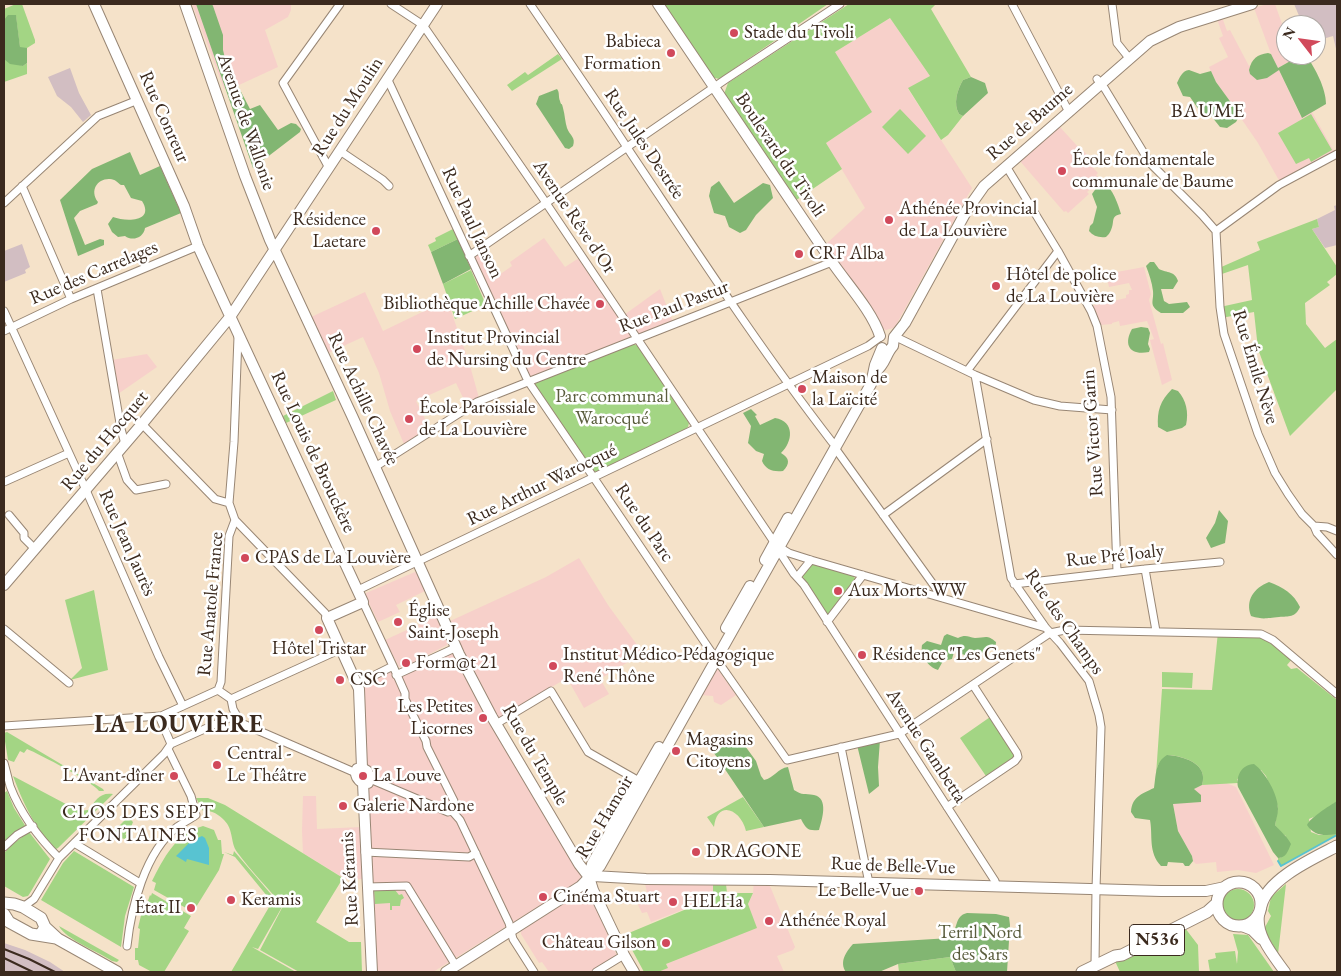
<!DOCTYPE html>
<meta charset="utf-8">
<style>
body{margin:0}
#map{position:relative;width:1341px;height:976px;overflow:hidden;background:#f5e2c9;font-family:"EB Garamond",serif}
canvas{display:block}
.frame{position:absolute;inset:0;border:5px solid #3b2a1e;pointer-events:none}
.north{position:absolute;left:1276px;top:15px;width:50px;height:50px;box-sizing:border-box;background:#fff;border:1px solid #b1aaa5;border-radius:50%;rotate:300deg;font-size:14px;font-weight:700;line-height:20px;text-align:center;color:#3b2a1e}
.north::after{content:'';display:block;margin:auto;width:18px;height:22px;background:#d1495b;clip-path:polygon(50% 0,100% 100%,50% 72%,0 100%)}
</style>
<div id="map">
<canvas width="1341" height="976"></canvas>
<div class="frame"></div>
<div class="north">N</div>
</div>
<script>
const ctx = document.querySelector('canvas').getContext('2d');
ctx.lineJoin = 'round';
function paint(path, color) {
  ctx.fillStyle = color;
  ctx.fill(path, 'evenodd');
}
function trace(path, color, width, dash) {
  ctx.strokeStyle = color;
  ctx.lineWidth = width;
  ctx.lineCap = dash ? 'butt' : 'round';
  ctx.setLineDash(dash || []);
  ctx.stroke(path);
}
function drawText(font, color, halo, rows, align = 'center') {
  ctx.font = font + ' "EB Garamond",serif';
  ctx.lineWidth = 5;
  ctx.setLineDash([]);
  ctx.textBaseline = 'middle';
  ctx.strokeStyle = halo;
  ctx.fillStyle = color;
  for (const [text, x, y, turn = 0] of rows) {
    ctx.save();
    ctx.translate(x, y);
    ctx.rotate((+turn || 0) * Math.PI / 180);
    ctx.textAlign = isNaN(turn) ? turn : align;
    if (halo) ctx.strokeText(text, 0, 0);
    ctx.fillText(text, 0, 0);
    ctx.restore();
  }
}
paint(new Path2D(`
 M192,4H291V10L288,17L265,30L278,67L239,85L224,89Z
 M1267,4H1275L1286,35V55H1301L1278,68L1301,117L1312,112L1336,155L1281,184L1258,143L1216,82L1209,67L1228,57L1219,38L1223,36L1217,19L1222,17L1227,31L1230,30L1249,66L1271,54L1254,8Z
 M890,18L930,76L908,89L972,188L896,325L893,328L886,330L881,328L825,245L865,208L826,143L871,112L835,52Z
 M1059,126L1080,149L1081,148L1088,156L1085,159L1098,173L1096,175L1101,180L1087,192L1089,194L1068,213L1066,211L1064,212L1019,160Z
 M544,238L565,267L579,258L630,333V337L629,338L535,377L529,378L474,258L486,248L499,275L512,266L510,262Z
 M1144,267L1151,294L1149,300L1161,344L1163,343L1172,380L1162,385L1150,340L1154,339L1147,321L1120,326L1119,321L1112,323V324L1100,325L1091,306L1126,298V295L1129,294V290H1132L1129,283L1109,287L1106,274Z
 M660,289L673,322L643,335L638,334L624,315Z
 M365,292L383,331L447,300L469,362L479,398L466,404L456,383L416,401L429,427L404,444L390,411L379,373L363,337L326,354L309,318Z
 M147,354L157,367L118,394L112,360Z
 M579,558L608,605L643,653L600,679L609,694L584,708L567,678L497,719L448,622L546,577Z
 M415,572L417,573L425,591L396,605L400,612L378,622L366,597V593Z
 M424,617L430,619L433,617L434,619L437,617L448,641L447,645L404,667H399L385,640L411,628L413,633L420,629L418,625L422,623L421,619Z
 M453,652L458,656L454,659L546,814L545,817L582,876L579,881L433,972H374L363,684L391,670L399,677Z
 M717,668L736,695L721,705L714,702L713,696L701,695Z
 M1226,783L1236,787L1274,865L1256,873L1238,870L1217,872L1216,862L1196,864L1193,861L1192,856L1178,831L1173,803L1201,802L1194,789L1202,785Z
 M303,796H316L317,829L362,827L363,879H345L303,853L302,831Z
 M754,879L770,880V886L795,947L793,950L777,956L784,972H658L667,968L666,964L756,928L748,904L753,893Z
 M645,884H713V898L651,922L647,912L642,913L638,905L649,900Z
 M585,889L588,890L617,956L592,972H549L542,962L539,963L521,934V931Z`), '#f7d0ca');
paint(new Path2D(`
 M1294,4H1337V53L1333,36L1316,41V25H1303Z
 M70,68L79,93L91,115L83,122L71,107L57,96L48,77Z
 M1337,205V245L1325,248L1312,229L1319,227L1317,219L1335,210L1334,206Z
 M22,244L30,267L25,270L26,273L4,282V251Z
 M4,943L25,950L50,962L65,972H4Z`), '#d2bec2');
paint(new Path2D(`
 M16,4H22L35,40V43L27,48H20L16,16L4,20V9Z
 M663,4H828L719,79L712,77Z
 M849,4H936L931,9L971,77L963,80C957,90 953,104 959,114L963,116L948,135L941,140L908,88L930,76L890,18L835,52L872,112L826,143L842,169L792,203L724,94L728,83Z
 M558,54L562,59L512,91L507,85L525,72L528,75Z
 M4,59L23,66L27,63V74L4,82Z
 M900,109L926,136L908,154L882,127Z
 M1311,114L1332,150L1311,162L1309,158L1296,164L1278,133Z
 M1317,219L1319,227L1312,229L1337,267V274L1327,282L1330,285L1305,303L1306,324L1325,348L1337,339V389L1290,436L1258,349L1254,312L1221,318L1220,307L1252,300L1248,265L1219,275V268L1260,250L1257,242Z
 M453,229L458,239L431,252L428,245L436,241L435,238Z
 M471,270L486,305L455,319L443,284Z
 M633,344L639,346L689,423L688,427L684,430L598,473L592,470L534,385L537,381Z
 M333,391L336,400L286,423L283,416Z
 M810,563L852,575L856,579L828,615L801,574Z
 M94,590L108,670L70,680L82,668L65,600Z
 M1218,632L1261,634L1293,658L1287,665L1291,669L1297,668L1337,700V801L1321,814L1309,819L1311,832L1319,835L1337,834V835L1281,866L1278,861V858H1281L1286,836L1281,833L1275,825L1278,807L1266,776L1261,770L1237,779L1238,783L1202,785C1209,764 1184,756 1168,755L1158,765L1156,775L1162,689L1212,690Z
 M1162,672L1193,673L1192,688L1162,687Z
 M993,715L1018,755L988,779L960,738Z
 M7,732L103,789L104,791H99C93,782 39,754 27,749L24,753L20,751L14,762L8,760L4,735V733Z
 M13,776L79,811L88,810C96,801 99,792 113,794L58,848L56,849C36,832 22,800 13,776Z
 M7,791L14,808L26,827L4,844V793Z
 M743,797L764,827L746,831C741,809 717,799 714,827L707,817Z
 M196,798H208L225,805L343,878L316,922L349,942H361L362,972H299L260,950L283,906C268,888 251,871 237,852C230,842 234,830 224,820C218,814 211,810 203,811Z
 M128,817L133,822L131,827L134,829L131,834L128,831L125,835L129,834L125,839L104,835L108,830L112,833Z
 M203,826L214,830L218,840H221L222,854H224L219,870L193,912L154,890L156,883L152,881C164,858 175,834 203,826Z
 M29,832L50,859L30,893L28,896L23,897L4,886V853L14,843Z
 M74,851L134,887L125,916L121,947L41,900L63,863Z
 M234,851L282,907L258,949L252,947L296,972H231L272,902L235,857L224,852L233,855Z
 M713,884H726L727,893H753L748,904L757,928L666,964L668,968L658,972H644L624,935L713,898Z
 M1286,884L1278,954L1264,929L1271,916L1268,911L1271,897Z
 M1222 905a16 16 0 1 1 32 0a16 16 0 1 1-32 0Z
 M374,890H395L399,895L402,894L404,898L401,900L400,906H392V910H390V903L375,904Z
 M152,893L191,916L184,928L189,931L164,972H152L139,965L138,960H135V948H138L140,929L138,928L142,911L144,912L150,895L151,896Z
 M59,926L119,960L117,962L112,961C99,952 65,939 59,926Z
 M1185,928L1198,945L1199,972H1120L1115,961Z
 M1233,934L1248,935L1274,972H1210L1208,960L1216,958L1215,953L1235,951L1237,964L1238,952Z
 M950,957L956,972H899L898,964Z`), '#a3d584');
paint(new Path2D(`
 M196,4H212L213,6L223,35V50L229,75L238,86L250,109L260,105L278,130L291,123L296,124L301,129L300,132L253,168Z
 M8,15H16L20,47L27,48V63L23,66L10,64L4,59V20Z
 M1268,53L1271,54L1278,68L1301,55H1306C1315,68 1326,88 1326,104L1302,118L1279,70L1267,78L1257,80L1250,74L1249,70C1252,58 1257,55 1268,53Z
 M1189,70L1200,74L1211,71L1216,82L1240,115L1236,122L1227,128L1220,127L1212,117L1199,110L1190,97L1183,96L1177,83C1180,77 1182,71 1189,70Z
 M971,77L985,83L988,93L963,116L959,114C953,104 957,90 963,80Z
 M557,89C560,93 558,96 560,101C562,108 561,100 563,108C565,115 565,122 567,128C570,136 576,137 573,146L569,149L565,148L536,104L539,96Z
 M130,152L140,175L160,166L181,213L145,228C144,237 133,242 125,236L118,237L112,232L108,224L113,217C126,222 155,222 142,201L131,198L124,185H121C118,183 115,179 110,179C98,178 89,190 98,202L97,204L80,211L74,218L85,245L100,239L104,240V245L78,256L60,200L92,169Z
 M719,181L734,203L763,183L770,185L773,198L756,215L746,230L740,233L729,227L725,216L714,213L709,196L711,187Z
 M1104,183C1113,189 1118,204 1121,214C1110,216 1115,222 1111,230C1110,233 1108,235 1106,237C1099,238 1093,236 1089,231L1090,226L1093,223L1097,207L1092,194L1097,187Z
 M458,239L471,269L443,284L431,252Z
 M1150,262H1154L1159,269C1167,273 1175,271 1178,281L1173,289H1161L1164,301L1169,304L1187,302L1190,307L1183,313H1161C1148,305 1154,302 1153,291C1152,282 1149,274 1146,266Z
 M1141,327L1148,328L1150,333L1148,344L1150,349L1149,352C1130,356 1123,345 1132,329Z
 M1172,389L1178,391C1186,400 1189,412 1186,425L1182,428L1167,432L1158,427C1157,411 1160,401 1172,389Z
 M751,409L757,415L755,416L760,425L775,418C795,421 793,442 781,453C790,458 790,464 783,471C773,472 766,470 762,461L764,454L756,451L748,443L751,426L743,413Z
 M1219,510L1228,521L1225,543L1211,548L1206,538L1215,523Z
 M1269,582C1283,587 1294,594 1300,607C1295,618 1289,616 1279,617C1266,618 1264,620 1251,616C1245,600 1254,588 1269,582Z
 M947,634L958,638C966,634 968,637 975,638C985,638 987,634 996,642C996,651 985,651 979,654L969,649L965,655L954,652L952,659L943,661L938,670C928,667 920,655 922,645L927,641L941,645L944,636Z
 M736,737L740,739L756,761L761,776L764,780C774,778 778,768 788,767L794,790C803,796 804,793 814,795C829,798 822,820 819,830C808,831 806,829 801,819L764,827L714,753Z
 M880,740L878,767L879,786L869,794L857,745Z
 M1167,755C1184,756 1209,764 1202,785L1194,789L1201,795V802L1173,804L1178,831L1192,856L1193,861L1189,866H1185L1183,863L1168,862L1167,866H1161C1148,852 1153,836 1150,820L1135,818L1131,812C1132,797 1141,794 1154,788C1156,775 1155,762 1167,755Z
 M1254,764C1265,772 1278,794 1278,809C1278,814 1276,820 1275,825C1281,832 1287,836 1291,844C1288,851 1286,858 1278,858L1273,852L1238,787C1236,776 1241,765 1254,764Z
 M1337,801V834C1325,836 1314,836 1307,825C1310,818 1329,806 1337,801Z
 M967,913L996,914L1009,917L1010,925L1007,972H956L950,957L898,964L879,972H846C839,962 846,952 853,944L950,938C958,930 954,916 967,913Z`), '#82b672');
paint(new Path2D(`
 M202,836L205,838L209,848V865L187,859L186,862L176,856L191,841Z`), '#58c3d1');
trace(new Path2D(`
 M1278,861L1281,866L1337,835`), '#58c3d1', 2);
const street = new Path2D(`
 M391,4L423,25L542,197L776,545L789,553L811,560L1046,628
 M530,4C564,54 599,104 632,155C697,252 760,349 832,442
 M1012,4L1069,112
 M1112,4L1117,43L1129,58
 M387,78L528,381L594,478L712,653L787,760L899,734L1050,633L1065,630L1261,634L1273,640L1337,694
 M1097,79L1105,89L1150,163L1202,215L1216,231L1220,307L1224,334L1258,434L1275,473L1288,494L1302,514L1314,526L1317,533L1337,555
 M340,151L383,180L389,186
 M1006,166L1058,251L1091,311L1097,326L1111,397L1117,572
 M329,168L283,83L340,4
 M22,186L71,299
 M4,203L98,116L138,100
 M1216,231L1279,185L1337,154
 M469,256L726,79L840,4
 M97,289L121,429L125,444
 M4,311L86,490L159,657L183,706
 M4,331L71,299L198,246
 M895,338H898L975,375L1034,400L1060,406L1112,410
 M967,371L1058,251
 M975,375L1011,578L1046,628L1060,643L1089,681L1099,715L1101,727L1096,889L1095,965
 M142,424L215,499L229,503
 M835,448L943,598
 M117,452L127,480L136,490L166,484
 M375,467L477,402L832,262
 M4,482L69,453
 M229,503L234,442L238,337
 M229,503L235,520
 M9,515L24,533V538L35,549
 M883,515L987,439
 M235,520L325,613L327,618
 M1314,526L1327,527L1337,531
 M777,548L794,574L804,585L995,881L997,887
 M1145,569L1156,631
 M797,577L811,560
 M1014,584L1145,569L1220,562
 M358,590L868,346L879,338
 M363,602L393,666L405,693V699L426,741L427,747L454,801L452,811
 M827,622L863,575
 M4,629L69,683
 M396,675L457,647
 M357,684L393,666
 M218,690L221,682L229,536L235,520
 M231,699L233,709L241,723L356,773
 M231,699L341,649
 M159,716L171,744
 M496,724L551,691L588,752L639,781
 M4,726L161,716L218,690L231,699
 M171,744L236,715
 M841,747L869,883
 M4,763C6,770 8,778 10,786C20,812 39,838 59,858
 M370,779L448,812L452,811
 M947,807L1015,761L1018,757L1017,753L973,685
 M452,811L460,820L509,923L513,939L534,972
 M74,843L140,883
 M4,847L17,835L33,826
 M365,852L469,857L476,853
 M367,887L407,886L456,966
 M23,907L34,899L59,858L164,754L171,744
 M127,946C131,908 145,852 177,827C183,823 190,819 196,815L191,796L168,749
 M596,972L624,955`);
const secondary = new Path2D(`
 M94,4L184,206L198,246L224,303L363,602L327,618L359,689L362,768
 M185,4L245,176L270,240L353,418L459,654L492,717L579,864L589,877L593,890L624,955L634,972
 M658,4L832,262C847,284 872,311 880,336
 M894,337L905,323L967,210L984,186L1150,41L1179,27L1252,4
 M876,371C885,365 886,353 893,346L894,337
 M765,560L788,518
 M4,585L142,424L230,317L437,4
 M726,628L750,586
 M362,768L367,771L370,778L368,783H363
 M362,768L357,769C354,775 358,780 363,783
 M363,783L372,972
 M593,876L646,879L770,880L1161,891H1206L1225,887
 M589,877L592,864L659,747
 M1259,915C1256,936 1273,955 1285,972
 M1242,926L1252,930L1261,939
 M446,972L581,886L600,866L871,384L875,365L882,348`);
const primary = new Path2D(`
 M1217 904a22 22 0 1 1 44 0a22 22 0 1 1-44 0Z
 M4,903L14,904L23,907L41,918L45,927L42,932
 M1261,906C1267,879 1314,858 1337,846
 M4,914L9,922L31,934L56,938
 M45,927L58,939L117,972
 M1082,972L1115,956L1122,955L1207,912L1217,903`);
trace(street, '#988674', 9);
trace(secondary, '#988674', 12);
trace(primary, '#988674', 13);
trace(street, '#fff', 7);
trace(secondary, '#fff', 10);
trace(primary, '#fff', 11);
trace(new Path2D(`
 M4,949L29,959L55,972
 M4,958L33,972`), '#3b2a1e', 2);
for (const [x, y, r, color] of [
 [734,33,5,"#d1495b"],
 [671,53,5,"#d1495b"],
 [1062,171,5,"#d1495b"],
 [889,220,5,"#d1495b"],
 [376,231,5,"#d1495b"],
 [799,254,5,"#d1495b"],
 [996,286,5,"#d1495b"],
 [600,304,5,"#d1495b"],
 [417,349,5,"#d1495b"],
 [802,389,5,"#d1495b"],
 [409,419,5,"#d1495b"],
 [245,558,5,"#d1495b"],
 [838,591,5,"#d1495b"],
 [398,622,5,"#d1495b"],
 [319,630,5,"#d1495b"],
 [862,655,5,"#d1495b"],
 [406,663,5,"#d1495b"],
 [553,666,5,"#d1495b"],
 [340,680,5,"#d1495b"],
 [483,718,5,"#d1495b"],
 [676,751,5,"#d1495b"],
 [217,765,5,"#d1495b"],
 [174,776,5,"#d1495b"],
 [363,776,5,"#d1495b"],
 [343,806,5,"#d1495b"],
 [696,852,5,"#d1495b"],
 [919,891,5,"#d1495b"],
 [543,897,5,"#d1495b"],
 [231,900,5,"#d1495b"],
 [673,902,5,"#d1495b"],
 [191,908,5,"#d1495b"],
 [769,921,5,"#d1495b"],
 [666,943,5,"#d1495b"]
]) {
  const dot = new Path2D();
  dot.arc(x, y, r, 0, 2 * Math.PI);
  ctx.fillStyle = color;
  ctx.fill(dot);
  trace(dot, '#fff', 2);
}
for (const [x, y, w] of [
 [1157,940,55]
]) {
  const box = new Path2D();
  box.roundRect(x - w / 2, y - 15.5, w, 31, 4);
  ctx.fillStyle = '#fff';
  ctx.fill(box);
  trace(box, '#3b2a1e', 1);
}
drawText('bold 18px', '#3b2a1e', null, [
 ["N536",1157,940]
]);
drawText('19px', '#3b2a1e', '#fff', [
 ["Stade du Tivoli",744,33],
 ["Babieca",661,42,"right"],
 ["Formation",661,64,"right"],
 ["École fondamentale",1072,160],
 ["communale de Baume",1072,182],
 ["Athénée Provincial",899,209],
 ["de La Louvière",899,231],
 ["Résidence",366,220,"right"],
 ["Laetare",366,242,"right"],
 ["CRF Alba",809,254],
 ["Hôtel de police",1006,275],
 ["de La Louvière",1006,297],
 ["Bibliothèque Achille Chavée",590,304,"right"],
 ["Institut Provincial",427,338],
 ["de Nursing du Centre",427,360],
 ["Maison de",812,378],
 ["la Laïcité",812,400],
 ["École Paroissiale",419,408],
 ["de La Louvière",419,430],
 ["CPAS de La Louvière",255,558],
 ["Aux Morts WW",848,591],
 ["Église",408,611],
 ["Saint-Joseph",408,633],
 ["Hôtel Tristar",319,649,"center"],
 ["Institut Médico-Pédagogique",563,655],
 ["René Thône",563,677],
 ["Résidence \"Les Genets\"",872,655],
 ["Form@t 21",416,663],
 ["CSC",350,680],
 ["Les Petites",473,707,"right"],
 ["Licornes",473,729,"right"],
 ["Magasins",686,740],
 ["Citoyens",686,762],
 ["Central -",227,754],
 ["Le Théâtre",227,776],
 ["L'Avant-dîner",164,776,"right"],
 ["La Louve",373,776],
 ["Galerie Nardone",353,806],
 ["DRAGONE",706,852],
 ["Le Belle-Vue",909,891,"right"],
 ["Cinéma Stuart",553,897],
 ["Keramis",241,900],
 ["HELHa",683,902],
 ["État II",181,908,"right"],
 ["Athénée Royal",779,921],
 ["Château Gilson",656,943,"right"]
], 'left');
drawText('19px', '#3b2a1e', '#fff', [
 ["Rue du Moulin",348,107,-57],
 ["Rue Conreur",164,117,66],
 ["Avenue de Wallonie",246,122,71],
 ["Rue de Baume",1030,122,-41],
 ["Rue Jules Destrée",644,144,56],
 ["Boulevard du Tivoli",780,155,56],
 ["Avenue Rêve d'Or",574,217,56],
 ["Rue Paul Janson",472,223,65],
 ["Rue des Carrelages",94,273,-23],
 ["Rue Paul Pastur",674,307,-21],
 ["Rue Émile Nève",1255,367,73],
 ["Rue Achille Chavée",363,399,65],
 ["Rue Victor Garin",1093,433,-94],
 ["Rue du Hocquet",105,441,-50],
 ["Rue Louis de Brouckère",313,452,65],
 ["Rue Arthur Warocqué",542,485,-26],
 ["Rue du Parc",644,523,56],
 ["Rue Jean Jaurès",127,543,66],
 ["Rue Pré Joaly",1115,556,-6],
 ["Rue Anatole France",211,604,-85],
 ["Rue des Champs",1064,622,55],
 ["Avenue Gambetta",926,746,57],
 ["Rue du Temple",535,755,60],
 ["Rue Hamoir",605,817,-59],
 ["Rue de Belle-Vue",893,866,2],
 ["Rue Kéramis",350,879,-93]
]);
drawText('19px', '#5a5d3d', '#fff', [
 ["Parc communal",612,397],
 ["Warocqué",612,419],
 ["Terril Nord",980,933],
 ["des Sars",980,955]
]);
ctx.letterSpacing = '1px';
drawText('20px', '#3b2a1e', '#fff', [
 ["BAUME",1208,112],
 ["CLOS DES SEPT",138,813],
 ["FONTAINES",138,836]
]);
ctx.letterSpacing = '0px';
ctx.letterSpacing = '1px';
drawText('bold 24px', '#3b2a1e', '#fff', [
 ["LA LOUVIÈRE",179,725]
]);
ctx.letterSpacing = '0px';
</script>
